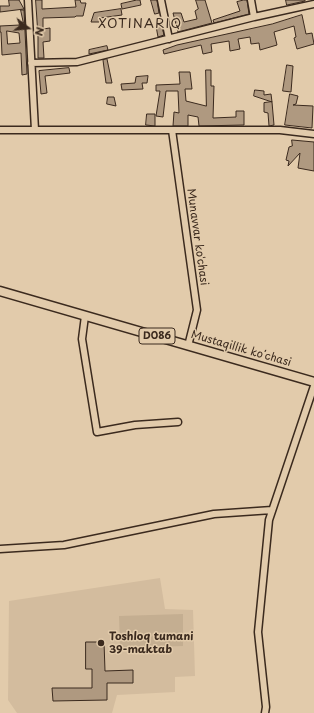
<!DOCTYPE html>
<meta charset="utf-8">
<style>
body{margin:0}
#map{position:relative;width:314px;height:713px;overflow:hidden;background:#e2cbab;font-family:"Playpen Sans",sans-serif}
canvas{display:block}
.north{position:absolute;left:8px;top:8px;width:40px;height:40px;-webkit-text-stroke:3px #e2cbab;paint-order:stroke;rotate:106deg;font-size:11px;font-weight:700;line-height:16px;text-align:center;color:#3b2a1e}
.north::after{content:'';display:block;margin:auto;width:14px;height:18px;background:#3b2a1e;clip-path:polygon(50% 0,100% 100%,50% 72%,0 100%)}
</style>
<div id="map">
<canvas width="314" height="713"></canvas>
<div class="north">N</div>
</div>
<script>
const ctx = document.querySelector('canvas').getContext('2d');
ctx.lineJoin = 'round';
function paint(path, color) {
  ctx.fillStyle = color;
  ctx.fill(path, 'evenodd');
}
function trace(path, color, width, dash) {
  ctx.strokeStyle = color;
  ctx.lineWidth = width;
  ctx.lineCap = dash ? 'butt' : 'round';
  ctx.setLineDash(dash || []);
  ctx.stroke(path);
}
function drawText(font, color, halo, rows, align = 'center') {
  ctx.font = font + ' "Playpen Sans",sans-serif';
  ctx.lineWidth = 3;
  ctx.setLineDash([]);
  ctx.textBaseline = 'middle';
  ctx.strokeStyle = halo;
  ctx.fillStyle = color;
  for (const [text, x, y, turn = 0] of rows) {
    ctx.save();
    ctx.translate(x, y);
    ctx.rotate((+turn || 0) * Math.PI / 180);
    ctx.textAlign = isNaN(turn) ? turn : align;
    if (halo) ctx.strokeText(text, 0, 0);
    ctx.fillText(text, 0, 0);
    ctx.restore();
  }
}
paint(new Path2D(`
 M160,578L165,609L193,610L195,676L175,677V692L117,695L112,713H17L8,700L9,601Z`), '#d3bc9e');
paint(new Path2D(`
 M183,614V646L120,648L119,616Z`), '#c4ae91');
const building = new Path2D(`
 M9,0H19L24,9L0,12V6H9Z
 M36,0H42V9L76,7L75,0H80L81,3H86L83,16H76L75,17L43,18V29L50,28V41L43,42L44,58H38V36Z
 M137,0H140L141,5L122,9L121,4Z
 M151,0H157L159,13L155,14Z
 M196,0H205L212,23L178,32L173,13H181L184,22L197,19L195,11L198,9Z
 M244,0H247L249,14L214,23L213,20L240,11L237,2Z
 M286,0H305V1L287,5Z
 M121,9L122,15L100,18V21L99,22H91L94,13Z
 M21,10H24L27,74L22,75L21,53L2,55L1,32H0V26L20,25V23H23ZM7,31L19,33L20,43L8,44Z
 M302,15L306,34L312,33L314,44L297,49L294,38L296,37L294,26L274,32L277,45L260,50L259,43L251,44L250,37L238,39L240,49L230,51L229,41L211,44L212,52L203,54L201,45L164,54L163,50L177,45L272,24Z
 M161,22L164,35L158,37L156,26Z
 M107,46L108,50L89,54V50Z
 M107,59L112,83H106L103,60Z
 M287,65L293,66L291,92L283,91Z
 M69,68L70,73L45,76L47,93L41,94L39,71Z
 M206,70H211V86H214L213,118L236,117V111H244V125L199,126L198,117L188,115V126H173L174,112L179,113L178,91H166L163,117L156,116L160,91H156V85L180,84L179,72H190L192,89H185L186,101L206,106Z
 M148,76L147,83H142L143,89L122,90L121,84L135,83L136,77Z
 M255,90L264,91V95L271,94L272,102L254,96Z
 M290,94L298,96L296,104L293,105L313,106L312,128L285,125Z
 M108,97H114L116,106L107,104Z
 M272,102L274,125L269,126L268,113L264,112V103Z
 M147,114H155V126L146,125Z
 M292,140L314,142V171L298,168L300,153L288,166L289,161L286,160L289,147L292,146Z
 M86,642H104L105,671L133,670V683H107V700L53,701L52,688H92V669H86Z`);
paint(building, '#af9980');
trace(building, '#3b2a1e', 1);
const minor = new Path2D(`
 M28,0L35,130
 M161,0L169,39
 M251,0L254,17
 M31,63L77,62L254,17L314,4
 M0,130H280L314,134
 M172,130L197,310L188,346
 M85,316L82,339L97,432L135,425L178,422
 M0,549L64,545L214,514L272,510
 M265,713L266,707L258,632L269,520L314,386`);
const major = new Path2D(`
 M0,291L314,382`);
trace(minor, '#3b2a1e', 9);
trace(major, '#3b2a1e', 11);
trace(minor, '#e2cbab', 6);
trace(major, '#e2cbab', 8);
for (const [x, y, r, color] of [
 [101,643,4,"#3b2a1e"]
]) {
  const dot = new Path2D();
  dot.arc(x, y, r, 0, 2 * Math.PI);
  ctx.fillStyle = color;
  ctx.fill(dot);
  trace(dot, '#e2cbab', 1.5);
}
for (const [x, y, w] of [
 [157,336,36]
]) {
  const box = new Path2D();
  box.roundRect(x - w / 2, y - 8, w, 16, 3);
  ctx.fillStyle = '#e2cbab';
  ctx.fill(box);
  trace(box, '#3b2a1e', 1);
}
drawText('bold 10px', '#3b2a1e', null, [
 ["D086",157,336]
]);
drawText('11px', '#3b2a1e', '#e2cbab', [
 ["Munavvar ko'chasi",197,237,82],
 ["Mustaqillik koʻchasi",241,349,16]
]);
drawText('bold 11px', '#3b2a1e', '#e2cbab', [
 ["Toshloq tumani",109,637],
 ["39-maktab",109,650]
], 'left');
ctx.letterSpacing = '1px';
drawText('13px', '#3b2a1e', '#e2cbab', [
 ["XOTINARIQ",140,24]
]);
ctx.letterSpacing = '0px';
</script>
